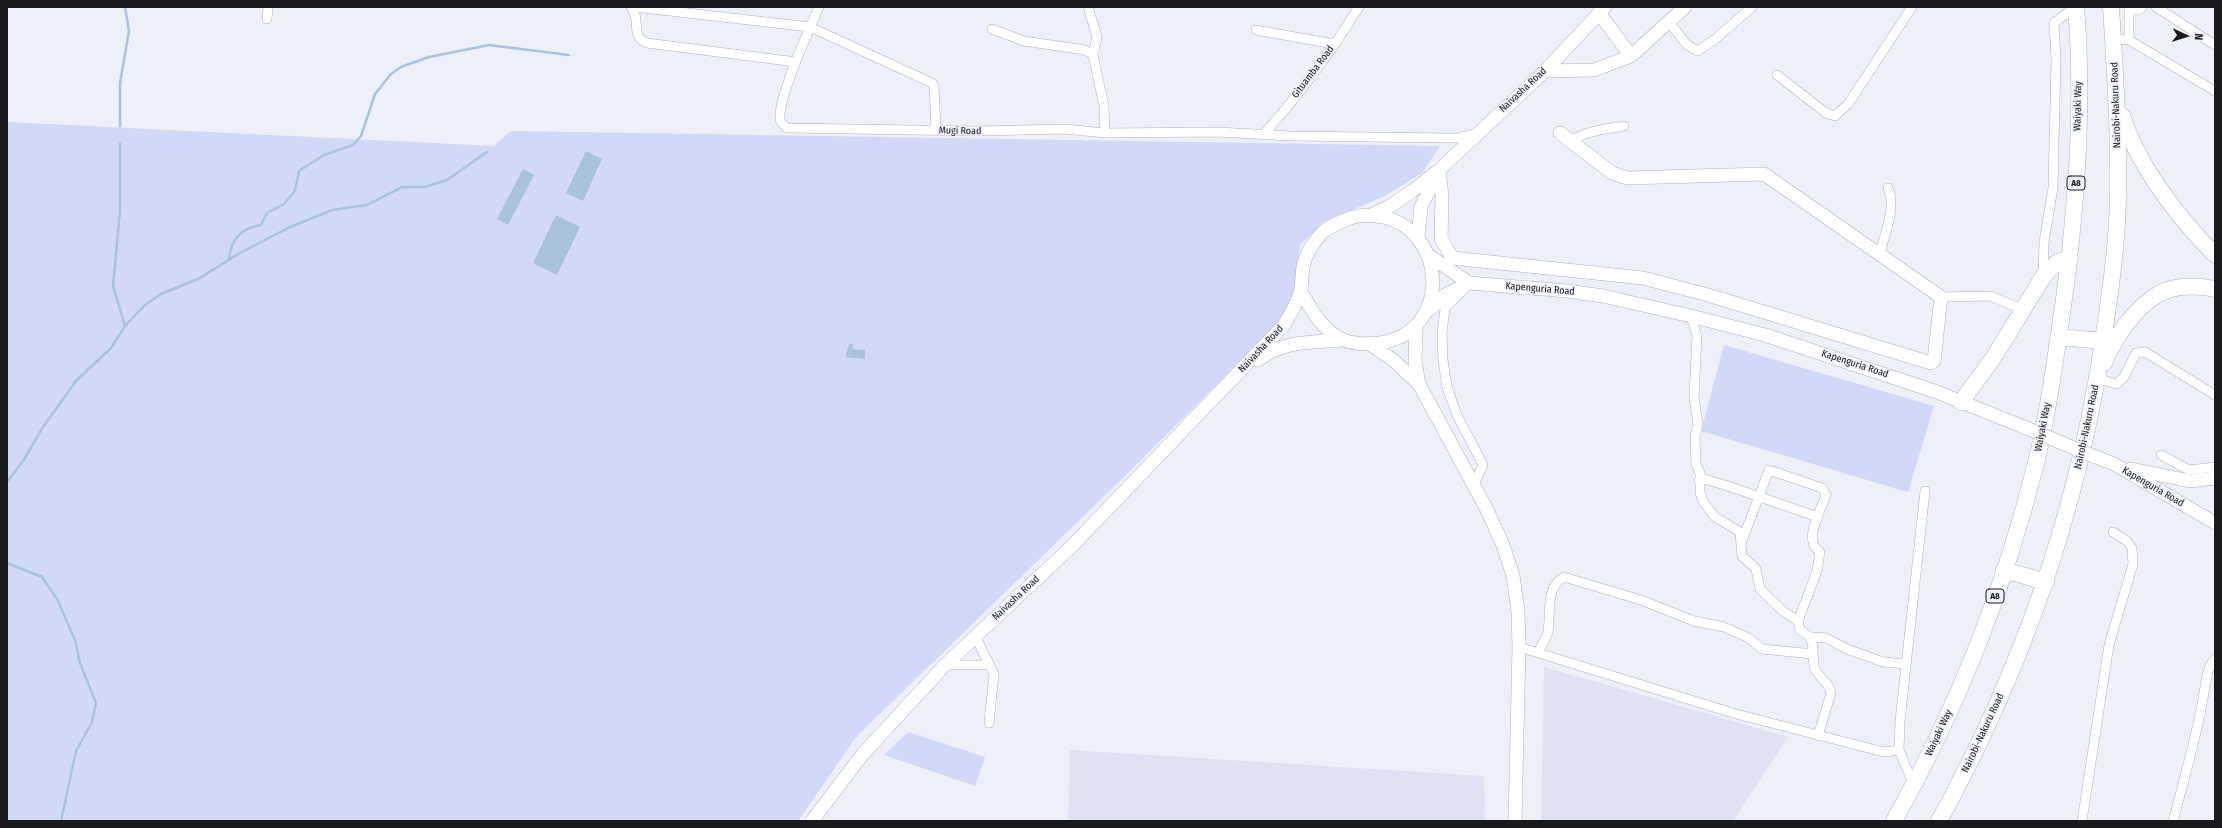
<!DOCTYPE html>
<style>
body{margin:0}
#map{position:relative;width:2222px;height:828px;overflow:hidden;background:#edeff9;font-family:"Fira Sans Condensed",sans-serif}
canvas{display:block}
.frame{position:absolute;inset:0;border:8px solid #1a1a1e;pointer-events:none}
.north{position:absolute;left:2166px;top:16px;width:40px;height:40px;-webkit-text-stroke:3px #edeff9;paint-order:stroke;rotate:94deg;font-size:11px;font-weight:700;line-height:16px;text-align:center;color:#1a1a1e}
.north::after{content:'';display:block;margin:auto;width:14px;height:18px;background:#1a1a1e;clip-path:polygon(50% 0,100% 100%,50% 72%,0 100%)}
</style>
<div id="map">
<canvas width="2222" height="828"></canvas>
<div class="frame"></div>
<div class="north">N</div>
</div>
<script>
const ctx = document.querySelector('canvas').getContext('2d');
ctx.lineJoin = 'round';
function paint(path, color) {
  ctx.fillStyle = color;
  ctx.fill(path, 'evenodd');
}
function trace(path, color, width, dash) {
  ctx.strokeStyle = color;
  ctx.lineWidth = width;
  ctx.lineCap = dash ? 'butt' : 'round';
  ctx.setLineDash(dash || []);
  ctx.stroke(path);
}
function drawText(font, color, halo, rows, align = 'center') {
  ctx.font = font + ' "Fira Sans Condensed",sans-serif';
  ctx.lineWidth = 3;
  ctx.setLineDash([]);
  ctx.textBaseline = 'middle';
  ctx.strokeStyle = halo;
  ctx.fillStyle = color;
  for (const [text, x, y, turn = 0] of rows) {
    ctx.save();
    ctx.translate(x, y);
    ctx.rotate((+turn || 0) * Math.PI / 180);
    ctx.textAlign = isNaN(turn) ? turn : align;
    if (halo) ctx.strokeText(text, 0, 0);
    ctx.fillText(text, 0, 0);
    ctx.restore();
  }
}
paint(new Path2D(`
 M1544,667L1788,737L1733,821H1541Z
 M1070,750L1484,776L1485,821H1068Z`), '#dfe2f3');
paint(new Path2D(`
 M7,122L494,146L511,131L1440,146L1422,173L1383,197L1325,221L1300,245L1296,282L1291,301L1276,325L1131,470L856,737L798,821H7Z
 M1724,345L1934,406L1908,492L1701,431Z
 M908,732L985,757L975,786L884,755Z`), '#d2d8f7');
paint(new Path2D(`
 M586,151L602,159L583,201L566,193Z
 M523,169L534,175L508,225L497,219Z
 M556,215L580,227L557,275L533,263Z
 M849,344H853V349L865,350V359L845,357Z`), '#a9c3db');
trace(new Path2D(`
 M120,126V83L129,31L125,7
 M229,259C231,240 241,228 261,225L267,213L284,204L295,191L299,171L324,155L353,145L361,136L375,94L391,74L401,67L429,57L489,45L569,55
 M125,326L145,305L161,294L198,279L240,253L288,228L332,210L367,205L402,187H425L447,180L487,152
 M7,482L23,461L43,427L76,381L111,348L125,326L113,286L120,211V144
 M7,563L42,577L57,599L75,640L80,663L96,703L92,722L76,751L61,821`), '#a9c3db', 2.5);
const street = new Path2D(`
 M631,7C642,19 629,36 647,43L796,62
 M635,7L810,27L932,83L934,85L936,130
 M819,7C809,30 778,97 780,119C780,123 784,125 787,128L977,131L1065,129L1105,133L1218,132L1291,136L1446,138H1458L1476,133
 M1088,7L1097,37L1093,55L1104,106L1105,133
 M2156,7L2215,45
 M2129,10H2139L2142,7
 M267,19L268,7
 M1669,22L1687,45L1698,51L1714,40L1752,7
 M992,29L1024,41L1085,50L1093,55
 M1256,30L1334,44
 M2113,39L2129,40L2215,91
 M2129,40V7
 M1777,75L1826,113L1835,116L1848,104L1912,7
 M1264,134C1299,95 1331,52 1359,7
 M1570,141C1588,131 1604,129 1624,126
 M1880,255C1884,233 1897,209 1888,188
 M2043,275L2044,242L2053,188L2056,59L2054,23L2075,7
 M1464,289L1445,308L1442,333L1443,360L1447,387L1457,415L1483,465L1474,485
 M1941,297L1990,296L2024,310
 M1691,316L1697,336L1694,397L1698,425L1695,436L1696,464L1700,473V493L1704,503L1715,517L1740,532L1742,556L1756,569L1760,589L1784,612L1798,621L1800,630L1810,637L1826,638L1847,649L1883,662L1906,664
 M2098,379L2117,384L2124,377L2136,353L2145,352L2215,395
 M2161,455L2189,470L2215,467
 M1699,480L1704,479L1728,486L1818,517
 M1742,541L1769,470L1822,488L1826,495C1821,511 1802,540 1820,552L1817,571L1798,621
 M975,636L994,674L989,723
 M1810,637C1816,649 1811,658 1815,669C1819,678 1829,682 1831,693L1818,736
 M1519,647L1736,714L1884,752L1899,750L1914,786
 M1538,652C1541,646 1547,638 1548,632C1551,614 1545,587 1564,577L1641,600L1694,621L1724,627L1749,638L1762,649L1813,654
 M945,665H988
 M1899,750L1900,721L1925,491
 M2082,821L2109,645L2133,564L2132,548L2127,541L2113,532
 M2173,821C2184,779 2197,736 2204,693C2206,683 2207,666 2215,659`);
const secondary = new Path2D(`
 M1599,13L1631,56
 M1545,71L1594,70L1631,56L1685,7
 M1439,170L1442,196L1441,238L1452,258L1643,278L1708,295L1931,363L1934,361L1941,297L1764,174L1627,178L1612,173L1560,133
 M1371,215L1390,206L1411,192L1439,170L1545,71L1605,7
 M1418,237L1421,207L1437,174
 M1428,255L1469,283L1567,291L1603,296L1691,316L1765,335L1937,392L2024,427
 M1429,310L1445,295L1469,283
 M1416,327L1415,361L1419,384
 M1371,345L1393,360L1419,384L1486,508L1503,545L1513,576L1518,611L1519,647L1515,821
 M1258,360C1284,340 1311,343 1342,340
 M2093,456L2114,464L2215,523
 M2131,469L2190,481L2215,478
 M812,821L862,755L945,665L1072,546L1284,325C1290,315 1296,305 1300,293C1303,283 1301,272 1304,263C1306,253 1316,239 1323,232C1331,225 1341,222 1350,218C1362,214 1371,215 1383,217C1446,231 1452,328 1385,342C1370,345 1349,345 1336,336C1324,328 1317,319 1310,307C1306,301 1305,296 1300,292`);
const highway = new Path2D(`
 M2122,116C2140,169 2176,215 2215,255
 M2059,337L2103,341
 M2104,363C2114,338 2134,309 2157,295C2173,285 2197,285 2215,289
 M1961,402L1994,357L2043,277C2051,268 2057,259 2070,259
 M2004,570L2046,582
 M1894,821C1957,709 2005,587 2036,463C2049,409 2056,354 2064,299C2077,203 2084,104 2076,7
 M1939,821C2021,672 2078,510 2103,341C2110,294 2117,246 2118,198C2119,134 2115,70 2111,7`);
trace(street, '#afb1ba', 10);
trace(secondary, '#afb1ba', 14);
trace(highway, '#afb1ba', 17);
trace(street, '#fff', 9);
trace(secondary, '#fff', 13);
trace(highway, '#fff', 16);
const secondaryBridge = new Path2D(`
 M2024,427L2093,456`);
trace(secondaryBridge, '#afb1ba', 14, []);
trace(secondaryBridge, '#fff', 13);
for (const [x, y, w] of [
 [2076,183,18],
 [1995,596,18]
]) {
  const box = new Path2D();
  box.roundRect(x - w / 2, y - 7, w, 14, 3);
  ctx.fillStyle = '#edeff9';
  ctx.fill(box);
  trace(box, '#1a1a1e', 1);
}
drawText('bold 9px', '#1a1a1e', null, [
 ["A8",2076,183],
 ["A8",1995,596]
]);
drawText('10px', '#1a1a1e', '#edeff9', [
 ["Gituamba Road",1313,72,-53],
 ["Naivasha Road",1523,90,-43],
 ["Nairobi-Nakuru Road",2116,105,-92],
 ["Waiyaki Way",2078,106,-89],
 ["Mugi Road",960,131,1],
 ["Kapenguria Road",1540,289,5],
 ["Naivasha Road",1261,349,-47],
 ["Kapenguria Road",1855,364,18],
 ["Waiyaki Way",2043,427,-79],
 ["Nairobi-Nakuru Road",2087,427,-78],
 ["Kapenguria Road",2153,487,30],
 ["Naivasha Road",1016,598,-43],
 ["Waiyaki Way",1939,733,-65],
 ["Nairobi-Nakuru Road",1983,733,-65]
]);
</script>
